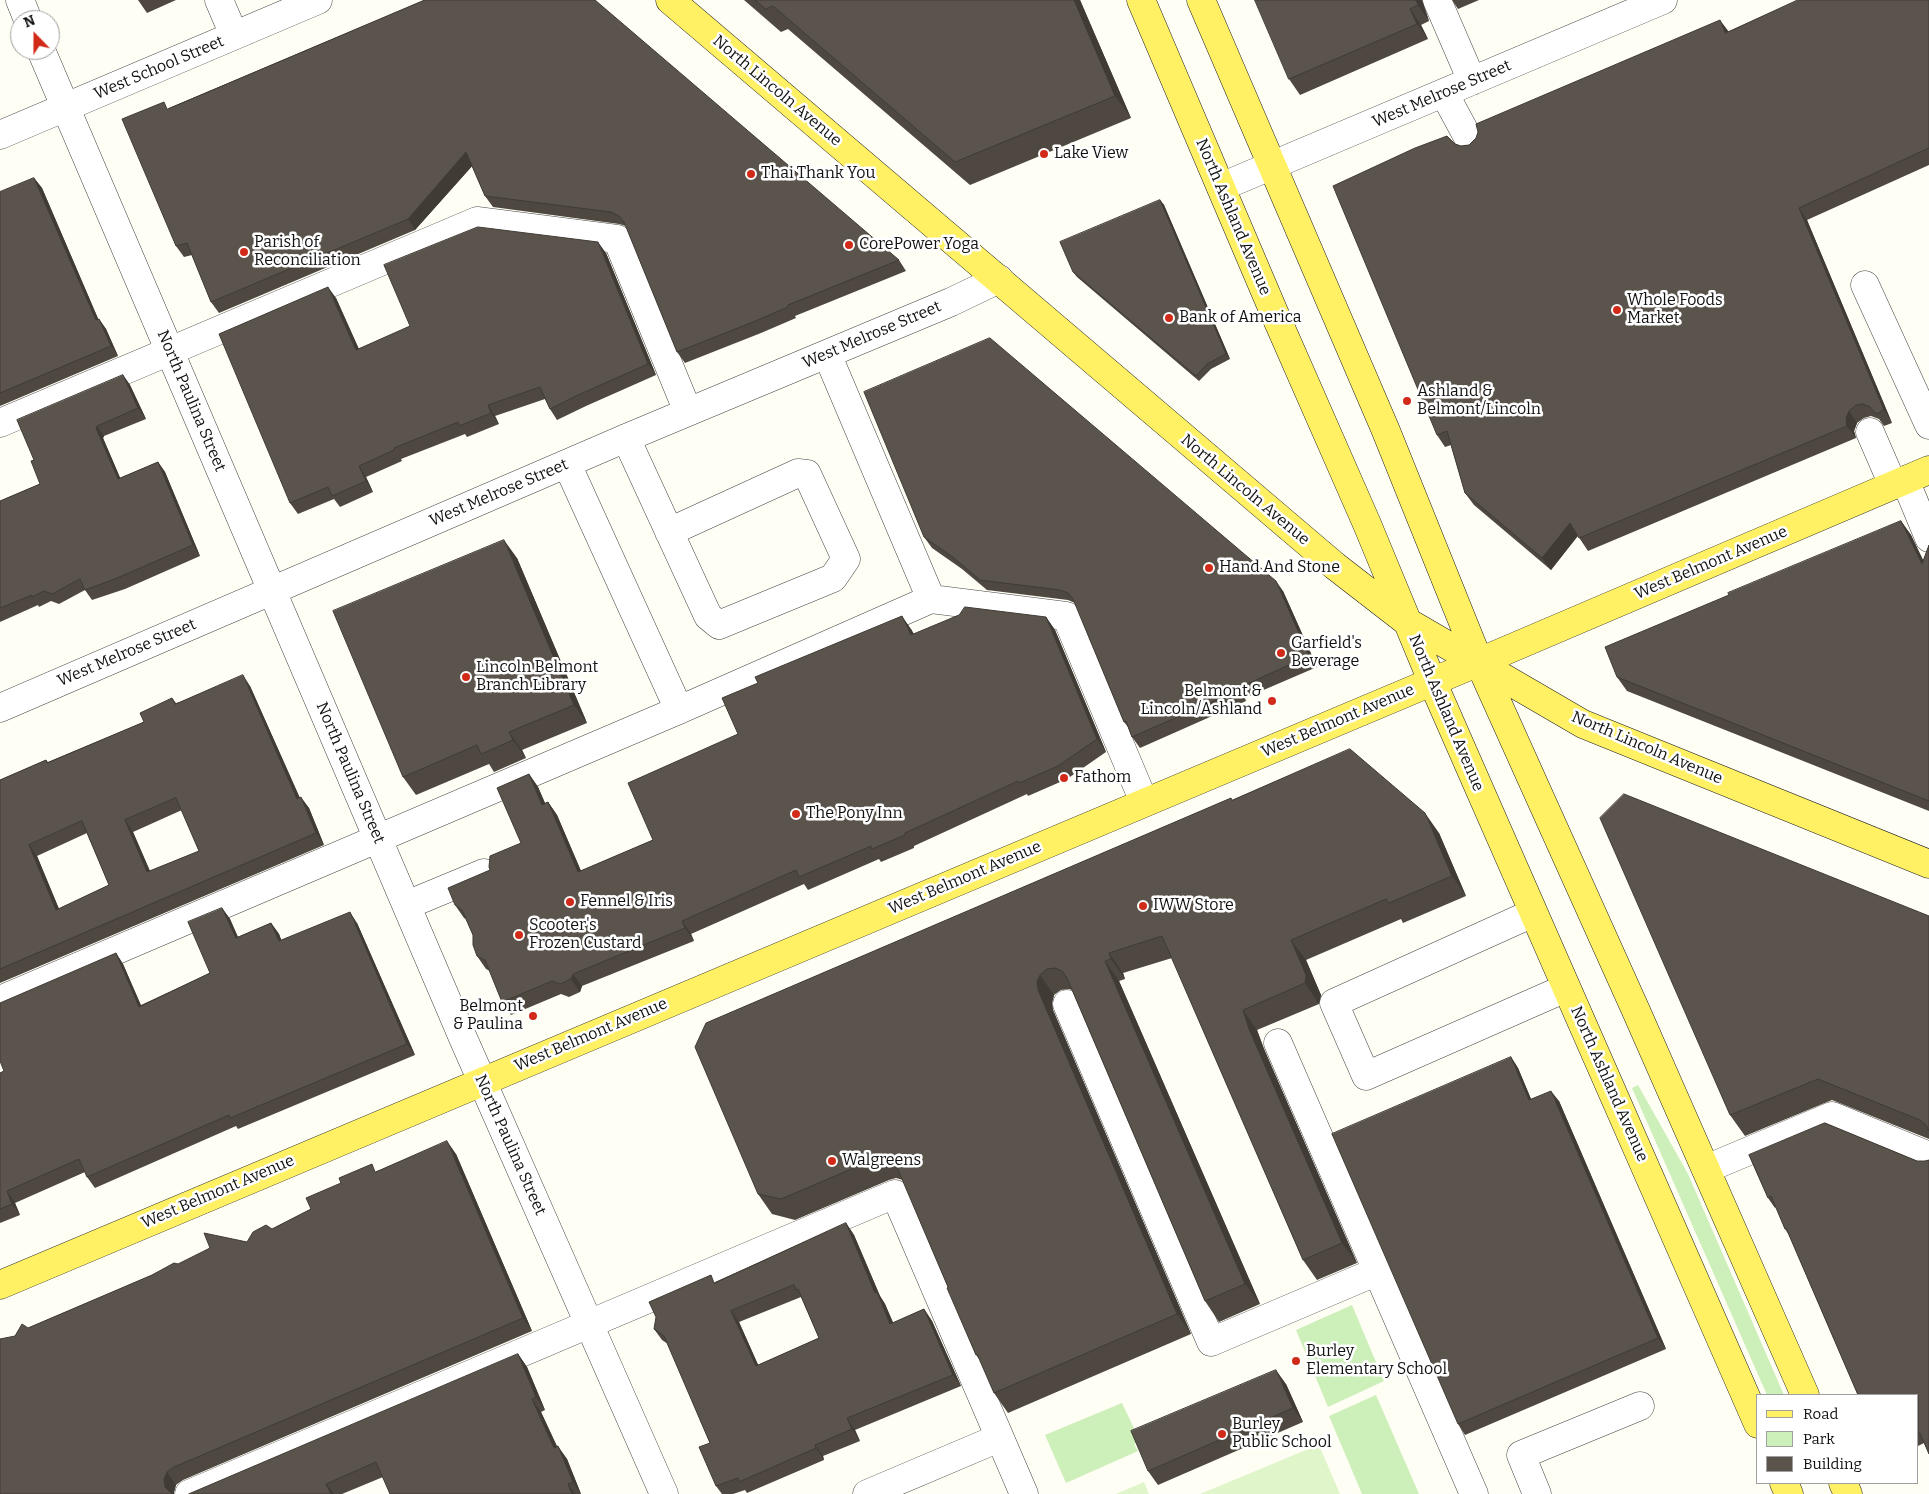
<!DOCTYPE html>
<style>
body{margin:0}
#map{position:relative;width:1929px;height:1494px;overflow:hidden;background:#fffef4;font-family:Bitter,serif}
canvas{display:block}
.legend{position:absolute;left:1756px;top:1394px;width:162px;height:90px;box-sizing:border-box;background:#fff;border:1px solid #a0a0a0;margin:0;padding:6px 9px;list-style:none;font-size:15px;color:#111}
.legend li{display:flex;align-items:center;gap:10px;height:25px}
.legend b{width:25px;border:1px solid #a0a0a0}
.north{position:absolute;left:10px;top:10px;width:50px;height:50px;box-sizing:border-box;background:#fff;border:1px solid #a0a0a0;border-radius:50%;rotate:338deg;font-size:14px;font-weight:700;line-height:20px;text-align:center;color:#111}
.north::after{content:'';display:block;margin:auto;width:18px;height:22px;background:#d12a18;clip-path:polygon(50% 0,100% 100%,50% 72%,0 100%)}
</style>
<div id="map">
<canvas width="1929" height="1494"></canvas>
<ul class="legend">
<li><b style="height:6px;background:#fff064"></b>Road</li>
<li><b style="height:14px;background:#cdefb9"></b>Park</li>
<li><b style="height:14px;background:#5b544c"></b>Building</li>
</ul>
<div class="north">N</div>
</div>
<script>
const ctx = document.querySelector('canvas').getContext('2d');
ctx.lineJoin = 'round';
function paint(path, color) {
  ctx.fillStyle = color;
  ctx.fill(path, 'evenodd');
}
function trace(path, color, width, dash) {
  ctx.strokeStyle = color;
  ctx.lineWidth = width;
  ctx.lineCap = dash ? 'butt' : 'round';
  ctx.setLineDash(dash || []);
  ctx.stroke(path);
}
function drawText(font, color, halo, rows, align = 'center') {
  ctx.font = font + ' Bitter,serif';
  ctx.lineWidth = 5;
  ctx.setLineDash([]);
  ctx.textBaseline = 'middle';
  ctx.strokeStyle = halo;
  ctx.fillStyle = color;
  for (const [text, x, y, turn = 0] of rows) {
    ctx.save();
    ctx.translate(x, y);
    ctx.rotate((+turn || 0) * Math.PI / 180);
    ctx.textAlign = isNaN(turn) ? turn : align;
    if (halo) ctx.strokeText(text, 0, 0);
    ctx.fillText(text, 0, 0);
    ctx.restore();
  }
}
paint(new Path2D(`
 M1638,1085L1688,1174L1784,1395H1767L1632,1088Z
 M1352,1305L1384,1381L1328,1407L1296,1330Z
 M1376,1395L1419,1494H1362L1329,1416Z
 M1122,1403L1140,1441L1134,1444L1138,1451L1066,1483L1045,1435Z`), '#cdefb9');
paint(new Path2D(`
 M1319,1445L1340,1494H1200L1318,1445Z
 M1144,1482L1149,1494H1116Z`), '#e1f5cb');
const minor = new Path2D(`
 M20,0L28,20
 M219,0L234,35
 M1437,0L1472,81
 M41,50L463,1038L664,1494
 M1444,93L1471,143
 M0,135L318,0
 M1221,187L1663,0
 M1865,285L1929,425
 M827,354L931,599
 M0,423L477,221L617,239L688,412
 M1870,432L1893,485
 M626,438L708,616L719,625L833,578L846,559L807,474L798,473L669,532
 M567,464L679,710
 M1905,480L1929,538
 M0,708L626,438L951,302L999,279
 M407,905L484,873
 M1533,913L1334,1003L1366,1076L1566,988
 M0,1000L679,710L931,599L1066,616L1144,802
 M1067,1004L1211,1342L1378,1271
 M1278,1043L1474,1494
 M1706,1169L1832,1116L1929,1156
 M189,1494L895,1194L1024,1494
 M867,1494L999,1438
 M1537,1494L1521,1455L1640,1406`);
const major = new Path2D(`
 M670,0L1335,566L1406,621L1583,724L1929,864
 M1141,0L1273,310L1367,524L1432,681L1758,1424
 M1201,0L1386,431L1479,662L1637,1013L1805,1395
 M0,1285L1479,662L1929,470
 M1784,1483L1789,1494
 M1843,1483L1848,1494`);
trace(minor, '#444', 29);
trace(major, '#222', 29);
trace(minor, '#fff', 28);
trace(major, '#fff064', 28);
paint(new Path2D(`
 M138,0H176L147,13Z
 M425,0L899,260L906,271L795,316L796,318L761,333L685,363L677,352L626,226L619,224L493,207L485,196L472,166L415,230L219,313L211,302L192,255L184,257L176,246L169,108Z
 M744,0H1080L1131,118L970,185L788,29L781,32Z
 M1255,0H1422L1429,21L1421,25L1428,39L1300,95L1289,79Z
 M1452,0H1479L1458,9Z
 M1929,0V165L1807,220L1892,423L1884,426L1879,419L1871,416L1864,418L1857,423L1854,431L1856,438L1588,551L1578,536L1551,570L1474,505L1465,493L1451,445L1445,447L1437,435L1455,144L1461,146L1469,145L1728,32Z
 M34,178L42,188L98,319H99L106,329L118,356L0,406V192Z
 M1160,200L1164,205L1230,359L1211,369L1199,381L1077,277L1073,272Z
 M606,253L656,375L586,406L557,420L550,409L545,399L495,416L499,424L467,437L465,434L401,459L402,461L366,477L373,492L340,507L334,499L298,514L290,503L336,298L359,349Z
 M123,375L130,385L146,419L104,436L103,438L120,478L158,462L165,472L200,556L125,589L92,600L85,590L59,604L51,601L39,607L38,605L0,622V501L40,484L34,460Z
 M1901,521L1911,535L1923,561L1929,545V811L1627,691L1617,677L1729,595Z
 M924,537L1283,591L1317,667L1245,698L1246,701L1140,748L1132,737L1128,727L1124,722L1075,603L1068,600L987,590L962,569L932,548Z
 M517,558L587,723L522,750L526,758L494,772L489,764L416,795L403,777Z
 M1046,617L1055,630L1106,752L1067,779L1028,796L1027,794L914,846V848L881,862L879,859L808,890L804,884L691,934L694,941L582,986L580,992L569,997L561,994L511,1015L502,1002L490,971L486,969L477,956L473,935L466,919L464,918L455,905L490,870L521,843L529,774L538,787L545,803L548,802L557,815L581,871L653,840L738,734L911,629L914,634Z
 M250,686L300,798L309,808L324,845L0,983V780L46,760L48,762L144,722L172,698L176,703ZM182,810L199,851L150,871L133,832ZM87,833L109,885L59,909L37,856Z
 M1232,800L1439,833L1466,896L1403,923L1401,919L1306,960L1321,995L1319,1004L1257,1030L1264,1049L1357,1263L1317,1280L1303,1260L1172,958L1123,973L1125,979L1119,981L1260,1304L1219,1322L1205,1301L1072,990L1069,989L1061,990L1054,995L1052,1003L1053,1010L1191,1334L1008,1413L994,1393L980,1360L976,1355L948,1287L903,1180L896,1178L889,1180L795,1220L772,1214L758,1194Z
 M222,908L230,919L238,937L271,923L279,934L281,940L357,923L415,1055L238,1129L236,1126L95,1188L87,1177L85,1172L15,1203L20,1215L0,1223V1073L4,1071L116,953L123,964L141,1005L210,973Z
 M1929,916V1139L1832,1100L1745,1136L1730,1115Z
 M1511,1057L1518,1068L1531,1099L1559,1101L1666,1349L1465,1435L1458,1424Z
 M1825,1123L1917,1161H1925L1929,1160V1454L1924,1443L1918,1446V1395H1858L1789,1235L1785,1229L1776,1207L1775,1208L1768,1198L1749,1155Z
 M456,1154L532,1331L183,1480L176,1485L174,1492V1494H0L15,1336L28,1328L178,1264L247,1242L311,1209L377,1171Z
 M846,1223L854,1235L880,1296L885,1304L893,1323L924,1309L932,1321L961,1386L855,1430L860,1441L823,1456L824,1460L747,1493L745,1490L733,1494H722L716,1486L710,1443L668,1344L662,1340L654,1329L715,1282ZM801,1297L819,1338L758,1365L739,1322Z
 M518,1354L527,1367L545,1410L541,1412L557,1447L567,1459L581,1494H390L383,1477L342,1494H189Z
 M1286,1384L1303,1422L1158,1485L1148,1471Z`), '#4e4841');
paint(new Path2D(`
 M1074,0H1080L1131,118L1115,96Z
 M1416,0H1422L1429,21L1418,5Z
 M1410,9L1421,25L1428,39L1417,24Z
 M1720,20L1729,32L1725,33Z
 M466,152L474,164L415,230L408,219Z
 M34,178L42,188L103,330L96,320Z
 M1160,200L1164,205L1230,359L1226,354Z
 M1799,208L1807,220L1892,423L1884,410Z
 M598,242L606,253L656,375L648,364Z
 M328,287L336,298L364,361L356,350Z
 M99,319L106,329L118,356L111,346Z
 M123,375L130,385L146,419L138,408Z
 M488,405L495,416L499,424L491,413Z
 M1849,411L1857,423L1854,431L1856,438L1847,426L1846,418Z
 M97,426L104,436L103,438L125,489L118,479L96,428Z
 M158,462L165,472L200,556L193,545Z
 M359,466L366,477L373,492L366,481Z
 M1901,521L1911,535L1929,572L1922,564Z
 M1570,523L1578,535L1551,570L1542,558Z
 M504,540L517,558L587,723L574,705Z
 M1276,581L1283,591L1317,667L1309,656Z
 M902,616L911,629L920,648L911,635Z
 M1046,617L1055,630L1106,752L1097,739Z
 M243,675L250,686L305,810L297,799Z
 M509,732L522,750L526,758L513,740Z
 M529,774L538,787L551,817L542,805Z
 M301,797L309,808L324,845L316,833Z
 M548,802L557,815L587,885L578,872Z
 M1425,813L1439,833L1466,896L1452,876Z
 M125,820L133,832L155,883L147,872Z
 M29,845L37,856L64,921L56,910Z
 M222,908L230,919L243,949L236,938Z
 M350,912L357,923L415,1055L407,1044Z
 M682,921L691,934L694,941L685,928Z
 M271,923L279,934L286,952L279,941Z
 M1291,940L1306,960L1321,995L1319,1004L1305,983Z
 M116,953L123,964L146,1018L139,1007Z
 M1109,953L1123,973L1125,979L1111,959Z
 M1105,961L1119,981L1260,1304L1245,1284Z
 M573,974L582,986L580,992L571,979Z
 M1040,975L1054,995L1052,1003L1053,1010L1191,1334L1177,1314L1038,990L1037,982Z
 M1243,1010L1257,1030L1264,1049L1357,1263L1342,1243L1249,1029Z
 M1511,1057L1518,1068L1536,1111L1529,1100Z
 M1551,1091L1559,1101L1666,1349L1658,1338Z
 M447,1141L456,1154L532,1331L523,1318Z
 M7,1191L15,1203L20,1215L12,1204Z
 M846,1223L854,1235L880,1296L885,1304L899,1336L890,1324L875,1293Z
 M924,1309L932,1321L961,1386L953,1375Z
 M731,1311L739,1322L764,1378L756,1366Z
 M518,1354L527,1367L545,1410L536,1397Z
 M1276,1370L1286,1384L1303,1422L1293,1408Z
 M532,1399L541,1412L564,1461L554,1448Z
 M847,1418L855,1430L860,1441L852,1429Z
 M815,1445L823,1456L824,1460L816,1448Z
 M558,1446L567,1459L581,1494L573,1482Z
 M167,1472L176,1485L174,1492V1494H171L165,1487L164,1479Z
 M326,1484L334,1494H331Z
 M568,1484L575,1494H572Z`), '#403b35');
const building = new Path2D(`
 M425,0H595L899,260L788,305V307L753,322L677,352L624,222L619,216L611,212L485,196L466,152L408,219L211,302L187,243L176,246L122,119L164,102L167,109Z
 M755,0H1074L1115,96L955,162L773,6L766,9Z
 M1255,0H1416L1418,5L1410,9L1417,24L1289,79Z
 M1798,0H1929V148L1799,208L1884,410L1876,414L1870,407L1863,404L1856,405L1849,411L1846,418L1847,426L1579,538L1570,523L1542,558L1465,493L1447,431L1437,435L1333,186L1415,148L1447,136L1455,144L1461,146L1469,145L1476,138L1478,132L1476,124L1720,20L1725,33Z
 M34,178L96,320L99,319L111,346L0,393V192Z
 M1160,200L1226,354L1207,364L1196,376L1073,272L1060,242Z
 M478,227L598,242L648,364L578,395L550,409L540,387L488,405L491,413L459,426L458,422L394,448V450L359,466L366,481L332,496L328,487L290,503L219,334L328,287L356,350L410,326L384,265Z
 M990,338L1276,581L1309,656L1238,688L1239,690L1132,737L1126,721L1124,722L1073,599L1068,593L1060,590L980,580L954,558L924,537L864,392Z
 M123,375L138,408L97,426L96,428L118,479L158,462L193,545L117,578L85,590L80,579L52,594L44,591L32,597V595L0,608V501L40,484L31,461L34,460L17,420Z
 M1901,521L1922,564L1929,545V801L1617,677L1605,647L1729,595L1728,593Z
 M504,540L574,705L509,732L513,740L481,754L477,745L403,777L333,611Z
 M965,607L1046,617L1097,739L1058,766L1019,783L1018,781L905,833V835L872,849L871,846L799,877L796,870L682,921L685,928L573,974L571,979L560,984L552,981L502,1002L485,960L477,956L473,945V935L462,910L455,905L448,888L490,870L489,867L490,856L521,843L497,788L529,774L542,805L548,802L578,872L653,840L628,783L738,734L722,698L758,683L755,677L902,616L911,635L959,615Z
 M243,675L297,799L301,797L316,833L0,969V780L46,760L47,763L144,722L140,713L172,698L175,704ZM176,798L199,851L147,872L125,820ZM82,821L109,885L56,910L29,845Z
 M1350,749L1425,813L1452,876L1389,903L1386,899L1291,940L1306,975L1305,983L1243,1010L1249,1029L1342,1243L1303,1260L1162,936L1109,953L1111,959L1105,961L1245,1284L1205,1301L1067,978L1062,971L1055,968L1047,969L1040,975L1037,982L1038,990L1177,1314L994,1393L977,1354L976,1355L947,1288L948,1287L893,1158L888,1160L882,1158L875,1159L781,1199L758,1194L695,1047L706,1023L1231,798L1232,800Z
 M1624,794L1929,916V1131L1926,1125L1920,1120L1818,1079L1730,1115L1600,818Z
 M222,908L236,938L271,923L279,941L350,912L407,1044L230,1118L229,1115L87,1177L79,1159L7,1191L12,1204L0,1209V1073L4,1071L0,1061V1003L116,953L139,1007L210,973L188,922Z
 M1511,1057L1529,1100L1551,1091L1658,1338L1458,1424L1332,1134Z
 M1825,1123L1917,1161H1925L1929,1160V1454L1920,1433H1918V1395H1858L1786,1228L1785,1229L1771,1196L1768,1198L1749,1155Z
 M447,1141L523,1318L174,1467L167,1472L164,1479L165,1487L172,1494H0V1339L15,1336L22,1324L28,1328L152,1275L174,1263L178,1264L210,1248L204,1233L247,1242L253,1232L266,1225L272,1229L311,1209L306,1198L341,1183L339,1178L372,1164L375,1172Z
 M846,1223L875,1293L877,1292L890,1324L924,1309L953,1375L847,1418L852,1429L815,1445L816,1448L739,1482L738,1478L716,1486L699,1447L710,1443L664,1336L654,1329L656,1317L649,1302L711,1275L714,1283ZM794,1285L796,1290L798,1289L819,1338L756,1366L731,1311Z
 M518,1354L536,1397L532,1399L554,1448L558,1446L573,1482L568,1484L572,1494H390L376,1462L326,1484L331,1494H189Z
 M1276,1370L1293,1408L1148,1471L1131,1431Z`);
paint(building, '#5b544c');
trace(building, '#403b35', 1);
for (const [x, y, r, color] of [
 [1044,154,5,"#d12a18"],
 [751,174,5,"#d12a18"],
 [849,245,5,"#d12a18"],
 [244,252,5,"#d12a18"],
 [1617,310,5,"#d12a18"],
 [1169,318,5,"#d12a18"],
 [1407,401,5,"#d12a18"],
 [1209,568,5,"#d12a18"],
 [1281,653,5,"#d12a18"],
 [466,677,5,"#d12a18"],
 [1272,701,5,"#d12a18"],
 [1064,778,5,"#d12a18"],
 [796,814,5,"#d12a18"],
 [570,902,5,"#d12a18"],
 [1143,906,5,"#d12a18"],
 [519,935,5,"#d12a18"],
 [533,1016,5,"#d12a18"],
 [832,1161,5,"#d12a18"],
 [1296,1361,5,"#d12a18"],
 [1222,1434,5,"#d12a18"]
]) {
  const dot = new Path2D();
  dot.arc(x, y, r, 0, 2 * Math.PI);
  ctx.fillStyle = color;
  ctx.fill(dot);
  trace(dot, '#fff', 2);
}
drawText('16px', '#111', '#fff', [
 ["West School Street",159,68,-23],
 ["North Lincoln Avenue",777,91,40],
 ["West Melrose Street",1442,94,-23],
 ["North Ashland Avenue",1233,217,67],
 ["West Melrose Street",872,335,-23],
 ["North Paulina Street",191,401,67],
 ["North Lincoln Avenue",1245,490,40],
 ["West Melrose Street",499,493,-23],
 ["West Belmont Avenue",1711,563,-23],
 ["West Melrose Street",127,653,-23],
 ["North Ashland Avenue",1446,713,67],
 ["West Belmont Avenue",1338,721,-23],
 ["North Lincoln Avenue",1647,748,23],
 ["North Paulina Street",350,773,67],
 ["West Belmont Avenue",965,878,-23],
 ["West Belmont Avenue",591,1035,-23],
 ["North Ashland Avenue",1609,1084,66],
 ["North Paulina Street",510,1145,66],
 ["West Belmont Avenue",218,1192,-23]
]);
drawText('16px', '#111', '#fff', [
 ["Lake View",1054,154],
 ["Thai Thank You",761,174],
 ["Parish of",254,243],
 ["Reconciliation",254,261],
 ["CorePower Yoga",859,245],
 ["Whole Foods",1627,301],
 ["Market",1627,319],
 ["Bank of America",1179,318],
 ["Ashland &",1417,392],
 ["Belmont/Lincoln",1417,410],
 ["Hand And Stone",1219,568],
 ["Garfield's",1291,644],
 ["Beverage",1291,662],
 ["Lincoln Belmont",476,668],
 ["Branch Library",476,686],
 ["Belmont &",1262,692,"right"],
 ["Lincoln/Ashland",1262,710,"right"],
 ["Fathom",1074,778],
 ["The Pony Inn",806,814],
 ["Fennel & Iris",580,902],
 ["IWW Store",1153,906],
 ["Scooter's",529,926],
 ["Frozen Custard",529,944],
 ["Belmont",523,1007,"right"],
 ["& Paulina",523,1025,"right"],
 ["Walgreens",842,1161],
 ["Burley",1306,1352],
 ["Elementary School",1306,1370],
 ["Burley",1232,1425],
 ["Public School",1232,1443]
], 'left');
</script>
